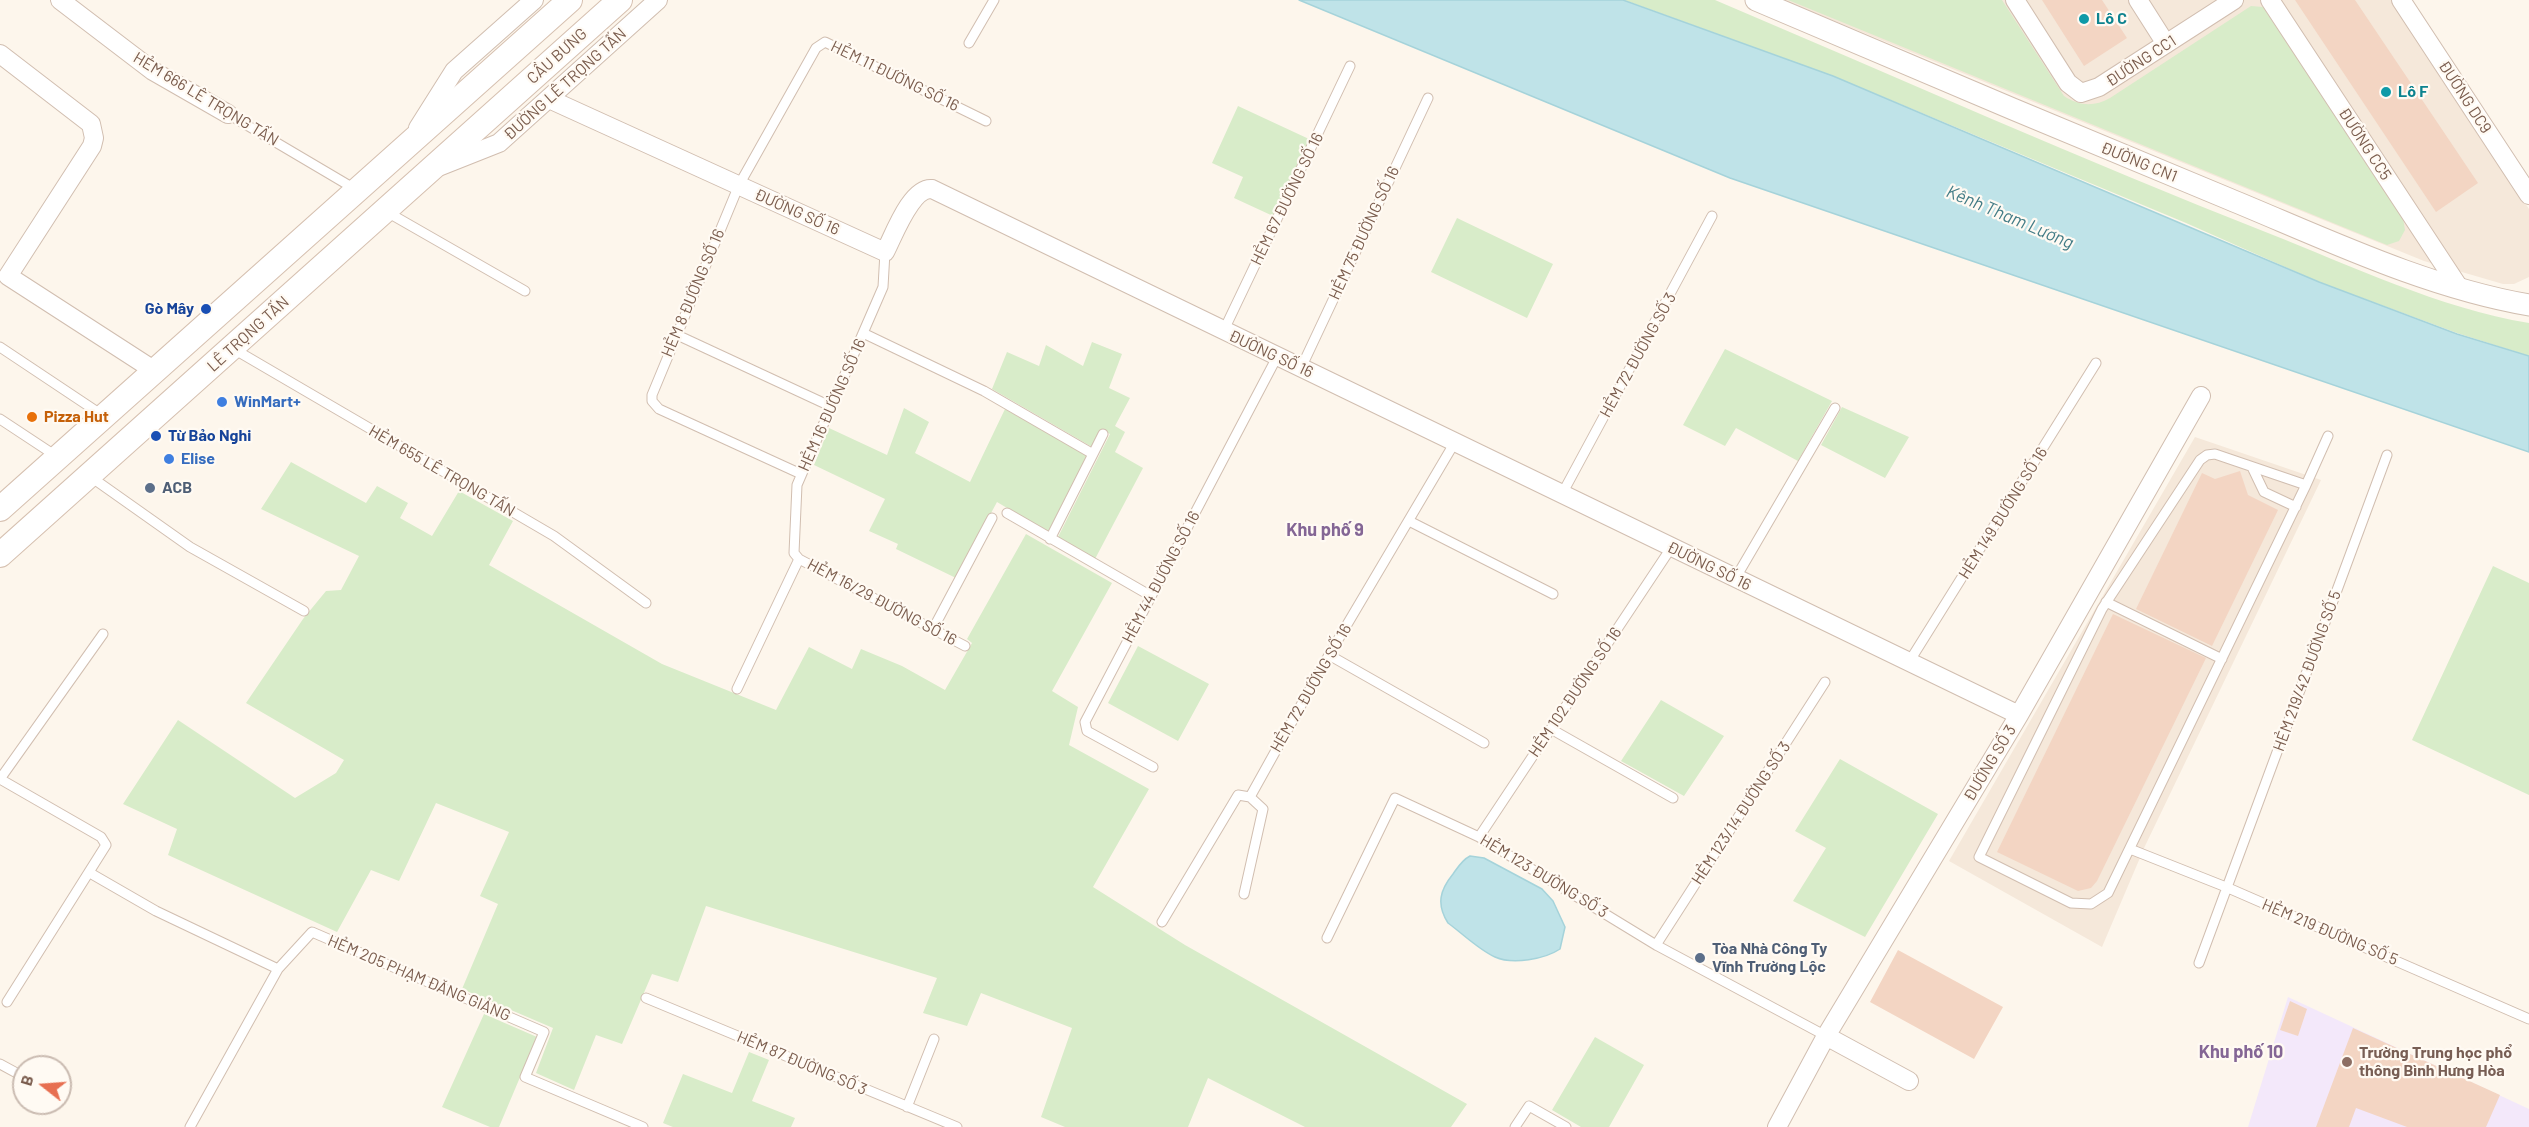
<!DOCTYPE html>
<meta charset="utf-8">
<style>
body{margin:0}
#map{position:relative;width:2529px;height:1127px;overflow:hidden;background:#fdf6ec;font-family:Barlow,sans-serif}
canvas{display:block}
.north{position:absolute;left:12px;top:1055px;width:60px;height:60px;box-sizing:border-box;background:#fffaf3;border:2px solid #cabbb1;border-radius:50%;rotate:287deg;font-size:16px;font-weight:700;line-height:24px;text-align:center;color:#7a5c4d}
.north::after{content:'';display:block;margin:auto;width:21px;height:27px;background:#e76f51;clip-path:polygon(50% 0,100% 100%,50% 72%,0 100%)}
</style>
<div id="map">
<canvas width="2529" height="1127"></canvas>
<div class="north">B</div>
</div>
<script>
const ctx = document.querySelector('canvas').getContext('2d');
ctx.lineJoin = 'round';
function paint(path, color) {
  ctx.fillStyle = color;
  ctx.fill(path, 'evenodd');
}
function trace(path, color, width, dash) {
  ctx.strokeStyle = color;
  ctx.lineWidth = width;
  ctx.lineCap = dash ? 'butt' : 'round';
  ctx.setLineDash(dash || []);
  ctx.stroke(path);
}
function drawText(font, color, halo, rows, align = 'center') {
  ctx.font = font + ' Barlow,sans-serif';
  ctx.lineWidth = 4.5;
  ctx.setLineDash([]);
  ctx.textBaseline = 'middle';
  ctx.strokeStyle = halo;
  ctx.fillStyle = color;
  for (const [text, x, y, turn = 0] of rows) {
    ctx.save();
    ctx.translate(x, y);
    ctx.rotate((+turn || 0) * Math.PI / 180);
    ctx.textAlign = isNaN(turn) ? turn : align;
    if (halo) ctx.strokeText(text, 0, 0);
    ctx.fillText(text, 0, 0);
    ctx.restore();
  }
}
paint(new Path2D(`
 M1783,0H2391L2529,209V277L2514,284H2503L2424,261Z
 M2195,437L2321,480L2145,846L2102,947L1949,861Z`), '#f5e8da');
paint(new Path2D(`
 M2288,997L2529,1109V1127H2248Z`), '#f3e8fa');
paint(new Path2D(`
 M1624,0H1715C1899,78 2082,160 2268,233C2352,266 2439,308 2529,323V356L2457,333L2319,282L2186,223L1833,76Z
 M1788,0H2002L2064,96C2079,106 2094,107 2110,98L2251,6L2263,7L2403,218L2405,230L2399,241L2387,245Z
 M1238,106L1309,139L1273,216L1234,198L1243,177L1212,163Z
 M1457,218L1553,264L1527,318L1431,272Z
 M1092,342L1122,354L1109,388L1130,398L1115,426L1125,432L1115,452L1143,468L1095,559L1058,537L1110,434L1101,429L1092,447L992,389L1007,352L1039,366L1046,345L1083,366Z
 M1725,349L1832,401L1798,461L1736,428L1725,446L1683,425Z
 M1842,407L1909,437L1885,478L1821,445Z
 M904,408L929,422L915,453L970,482L1005,409L1088,456L1049,533L997,502L956,578L896,549L898,544L869,531L885,499L814,465L829,428L887,455Z
 M291,462L366,503L377,486L408,503L400,518L432,536L459,491L513,521L489,565L662,664L776,710L809,647L852,669L861,649L902,666L945,690L972,643L967,639L1026,534L1112,583L1052,691L1078,707L1069,745L1149,789L1093,887L1185,945L1467,1104L1451,1127H1305L1208,1078L1188,1127H1065L1041,1117L1072,1028L981,993L967,1026L923,1013L937,978L706,906L678,982L652,974L622,1044L596,1035L574,1090L536,1073L553,1028L462,989L498,904L480,896L509,832L436,803L399,881L371,870L337,932L168,855L177,829L123,804L178,720L295,798L336,773L344,760L246,703L303,619L326,591L341,590L359,556L261,509Z
 M2493,566L2529,583V795L2412,740Z
 M1138,646L1209,684L1178,741L1108,703Z
 M1661,700L1724,736L1684,796L1621,761Z
 M1840,759L1938,814L1865,937L1793,901L1826,848L1795,831Z
 M484,1014L537,1037L499,1127H490L442,1107Z
 M1595,1037L1644,1065L1609,1127H1581L1552,1110Z
 M749,1052L769,1060L752,1101L795,1118L791,1127H673L663,1123L683,1074L732,1093Z`), '#d8ecc9');
const water = new Path2D(`
 M1299,0H1623L1833,76L2319,282L2457,334L2529,356V452L1730,178Z
 M1470,856L1484,858L1542,889L1553,901L1565,927L1560,949C1545,959 1513,965 1495,957C1479,950 1463,934 1448,923C1436,904 1440,890 1453,874C1458,867 1462,860 1470,856Z`);
paint(water, '#bfe3e8');
trace(water, '#a5d3da', 1.5);
paint(new Path2D(`
 M2042,0H2102L2127,38L2084,66Z
 M2295,0H2355L2478,183L2436,212Z
 M2240,471L2248,495L2278,510L2212,646L2136,609L2202,473L2215,479Z
 M2113,614L2206,658L2097,881L2091,888L2078,891L1997,852Z
 M1898,950L2003,1007L1974,1059L1870,1002Z
 M2290,1001L2307,1009L2298,1036L2280,1030Z
 M2353,1028L2500,1095L2486,1127H2407L2356,1108L2349,1127H2316Z`), '#f3d5c3');
const service = new Path2D(`
 M969,43L994,0
 M228,114L355,189
 M387,212L525,291
 M885,252L883,287L797,485L794,553L799,559L965,646
 M1223,332L1350,66
 M863,333L984,391L1093,454L1050,539
 M675,334L830,406
 M0,347L102,415
 M232,348L554,536L646,603
 M1301,368L1428,98
 M0,419L56,456
 M1093,454L1103,434
 M2252,467L2264,492L2296,507
 M801,474L659,409L652,401V395L739,185L816,48L825,42L986,121
 M91,477L190,547L304,611
 M2306,485L2215,454L2207,455L2200,460L2102,609L1979,857L2071,903L2091,904L2108,893L2306,485L2328,436
 M1562,494L1712,216
 M1007,513L1151,596
 M1409,521L1553,594
 M1735,579L1835,408
 M2106,602L2222,659
 M933,629L992,518
 M1329,655L1484,743
 M1909,662L2096,363
 M737,689L799,559
 M1551,729L1673,798
 M1153,767L1087,731L1085,722L1277,357
 M0,779L101,837L106,845L7,1002
 M0,779L103,634
 M1479,837L1671,548
 M2130,849L2226,887L2529,1019
 M90,873L156,911L278,969
 M1244,894L1263,809L1250,797
 M1162,922L1238,795L1250,797L1329,655L1455,442
 M1327,938L1395,798L1479,837L1656,945L1826,1036
 M1656,945L1825,682
 M2199,963L2387,455
 M646,998L957,1127
 M0,1064L24,1077
 M907,1107L934,1039
 M190,1127L278,969L312,932L544,1032L525,1077L643,1127
 M1515,1127L1529,1106L1566,1127`);
const minor = new Path2D(`
 M60,0L153,71L228,114
 M2015,0L2068,83L2081,93L2099,87L2234,0
 M2138,0L2166,44
 M2270,0L2460,289
 M2401,0L2529,195
 M0,54L91,124L94,138L92,146L8,276L155,371
 M549,99L885,252C894,235 911,187 932,189L2019,715
 M418,128L454,71L534,0
 M441,166L499,143L658,0
 M1826,1036L1909,1081
 M1777,1127L1826,1036L2019,715L2201,396`);
const tertiary = new Path2D(`
 M1756,0C1913,67 2071,134 2229,199C2326,239 2425,287 2529,305`);
const secondary = new Path2D(`
 M0,509L570,0
 M0,555L620,0`);
trace(service, '#d1beb0', 11);
trace(minor, '#d1beb0', 20);
trace(tertiary, '#d1beb0', 23);
trace(secondary, '#d6c0b0', 26);
trace(service, '#fff', 9);
trace(minor, '#fff', 18);
trace(tertiary, '#fff', 21);
trace(secondary, '#fff', 24);
for (const [x, y, r, color] of [
 [2084,19,6,"#0f9aa8"],
 [2386,92,6,"#0f9aa8"],
 [206,309,6,"#1a4fb4"],
 [222,402,6,"#3f7fe0"],
 [32,417,6,"#e8710a"],
 [156,436,6,"#1a4fb4"],
 [169,459,6,"#3f7fe0"],
 [150,488,6,"#5c6f8a"],
 [1700,958,6,"#5c6f8a"],
 [2347,1062,6,"#8d6e63"]
]) {
  const dot = new Path2D();
  dot.arc(x, y, r, 0, 2 * Math.PI);
  ctx.fillStyle = color;
  ctx.fill(dot);
  trace(dot, '#fffaf3', 2);
}
drawText('bold 16px', '#0d838f', '#fffaf3', [
 ["Lô C",2096,19],
 ["Lô F",2398,92]
], 'left');
drawText('16px', '#7a5c4d', '#fffaf3', [
 ["CẦU BƯNG",557,56,-42],
 ["ĐƯỜNG CC1",2141,61,-33],
 ["HẺM 11 ĐƯỜNG SỐ 16",895,76,26],
 ["ĐƯỜNG LÊ TRỌNG TẤN",565,84,-42],
 ["ĐƯỜNG DC9",2465,97,57],
 ["HẺM 666 LÊ TRỌNG TẤN",206,99,31],
 ["ĐƯỜNG CC5",2365,144,57],
 ["ĐƯỜNG CN1",2139,162,22],
 ["HẺM 67 ĐƯỜNG SỐ 16",1287,199,-64],
 ["ĐƯỜNG SỐ 16",797,212,24],
 ["HẺM 75 ĐƯỜNG SỐ 16",1364,233,-65],
 ["HẺM 8 ĐƯỜNG SỐ 16",693,293,-67],
 ["LÊ TRỌNG TẤN",248,334,-42],
 ["ĐƯỜNG SỐ 16",1271,354,25],
 ["HẺM 72 ĐƯỜNG SỐ 3",1638,355,-61],
 ["HẺM 16 ĐƯỜNG SỐ 16",832,405,-66],
 ["HẺM 655 LÊ TRỌNG TẤN",442,471,30],
 ["HẺM 149 ĐƯỜNG SỐ 16",2003,513,-58],
 ["ĐƯỜNG SỐ 16",1709,566,26],
 ["HẺM 44 ĐƯỜNG SỐ 16",1161,577,-62],
 ["HẺM 16/29 ĐƯỜNG SỐ 16",882,602,28],
 ["HẺM 219/42 ĐƯỜNG SỐ 5",2307,671,-70],
 ["HẺM 72 ĐƯỜNG SỐ 16",1311,688,-60],
 ["HẺM 102 ĐƯỜNG SỐ 16",1575,692,-56],
 ["ĐƯỜNG SỐ 3",1990,763,-59],
 ["HẺM 123/14 ĐƯỜNG SỐ 3",1741,813,-57],
 ["HẺM 123 ĐƯỜNG SỐ 3",1544,876,31],
 ["HẺM 219 ĐƯỜNG SỐ 5",2330,932,23],
 ["HẺM 205 PHẠM ĐĂNG GIẢNG",419,978,23],
 ["HẺM 87 ĐƯỜNG SỐ 3",802,1063,23]
]);
drawText('bold 16px', '#164399', '#fffaf3', [
 ["Gò Mây",194,309],
 ["Từ Bảo Nghi",168,436,"left"]
], 'right');
drawText('bold 16px', '#366cbe', '#fffaf3', [
 ["WinMart+",234,402],
 ["Elise",181,459]
], 'left');
drawText('bold 16px', '#c56008', '#fffaf3', [
 ["Pizza Hut",44,417]
], 'left');
drawText('bold 16px', '#4e5e75', '#fffaf3', [
 ["ACB",162,488],
 ["Tòa Nhà Công Ty",1712,949],
 ["Vĩnh Trường Lộc",1712,967]
], 'left');
drawText('bold 16px', '#785e54', '#fffaf3', [
 ["Trường Trung học phổ",2359,1053],
 ["thông Bình Hưng Hòa",2359,1071]
], 'left');
drawText('italic 18px', '#437c86', '#fffaf3', [
 ["Kênh Tham Lương",2010,217,23]
]);
drawText('bold 18px', '#846695', '#fffaf3', [
 ["Khu phố 9",1325,530],
 ["Khu phố 10",2241,1052]
]);
</script>
